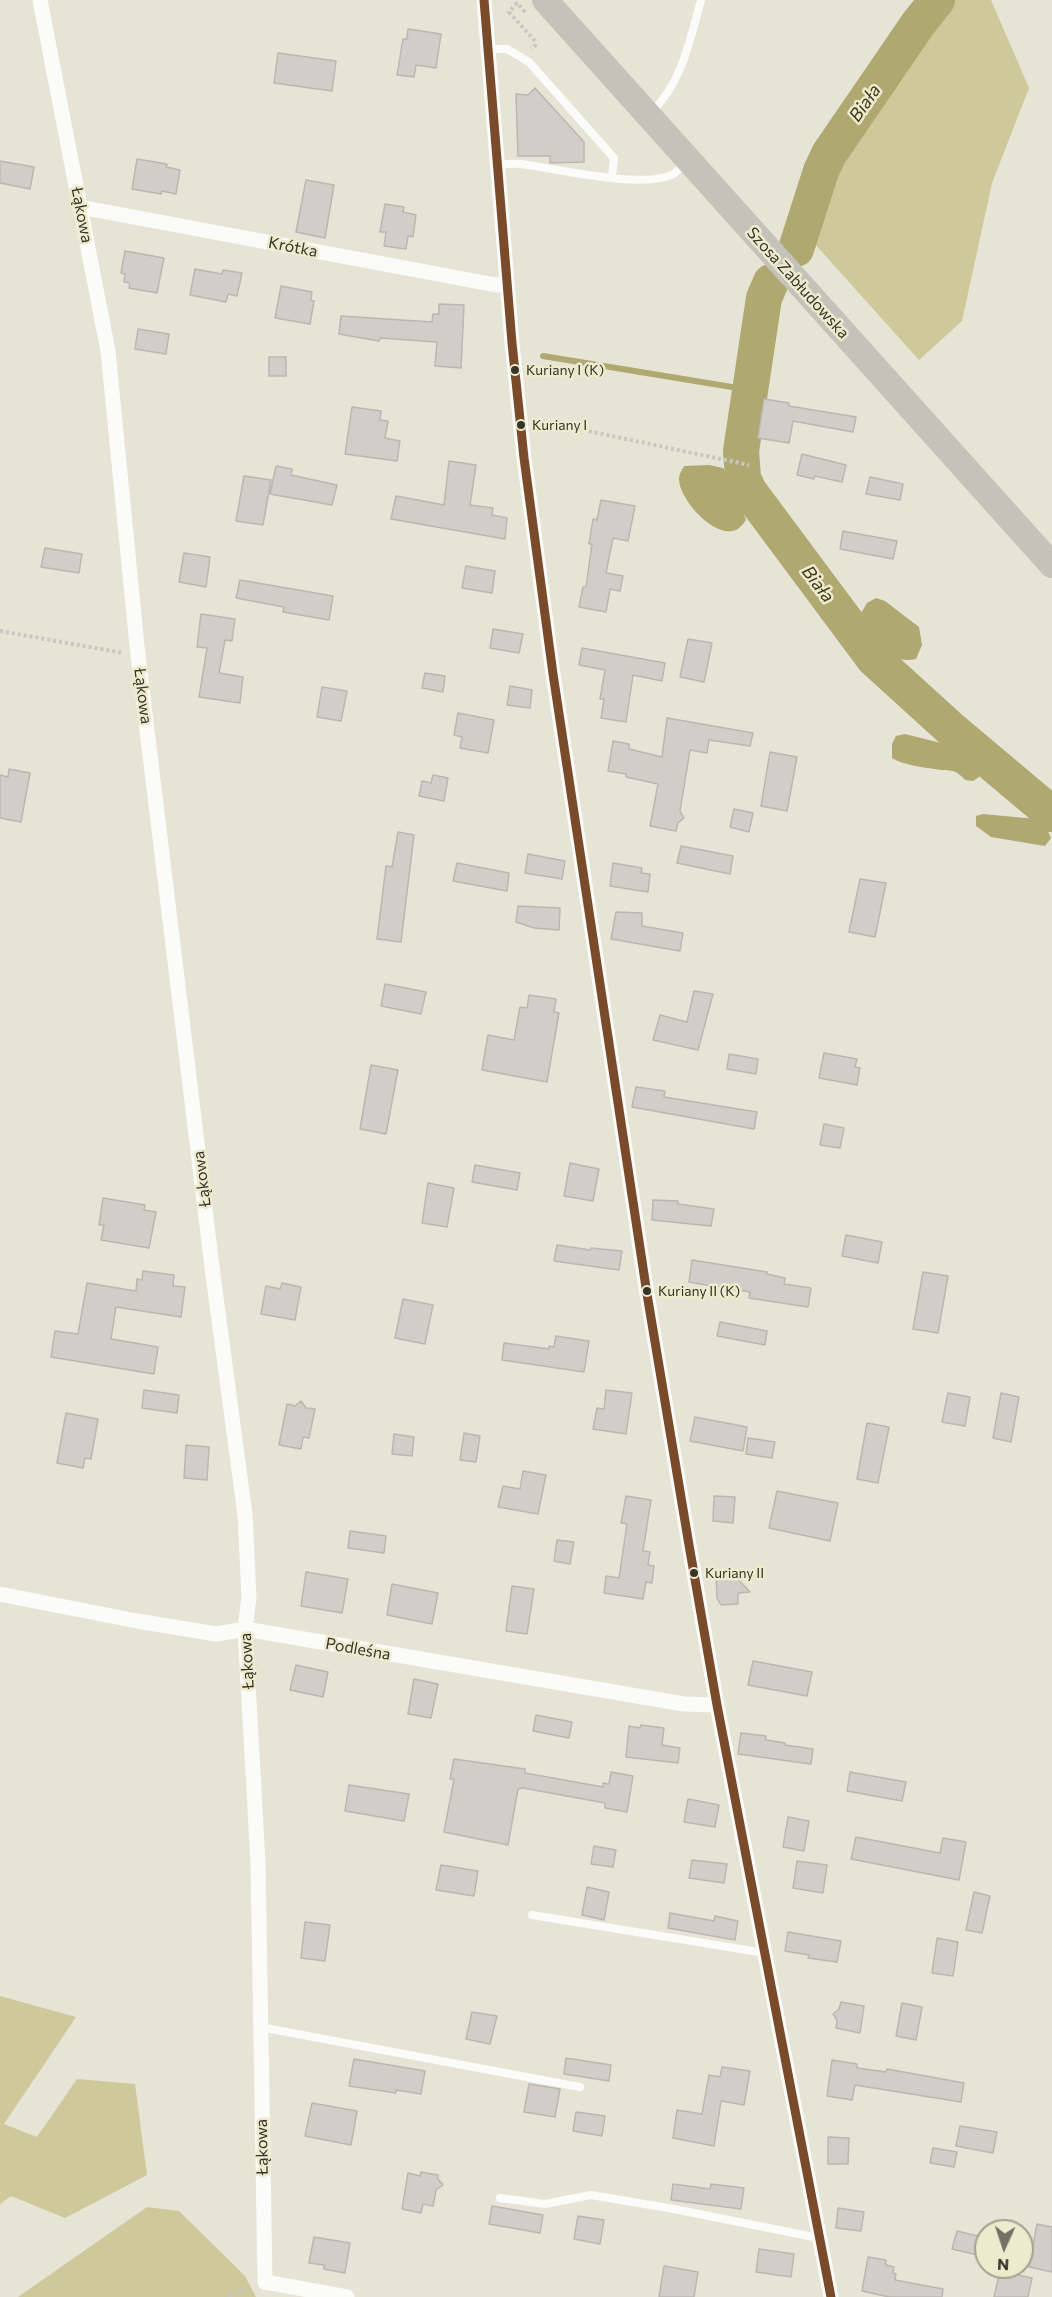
<!DOCTYPE html>
<meta charset="utf-8">
<style>
body{margin:0}
#map{position:relative;width:1052px;height:2297px;overflow:hidden;background:#e6e4d5;font-family:Commissioner,sans-serif}
canvas{display:block}
.north{position:absolute;left:974px;top:2219px;width:60px;height:60px;box-sizing:border-box;background:#edeace;border:2px solid #a4a28c;border-radius:50%;rotate:183deg;font-size:16px;font-weight:700;line-height:24px;text-align:center;color:#36352a}
.north::after{content:'';display:block;margin:auto;width:21px;height:27px;background:#747266;clip-path:polygon(50% 0,100% 100%,50% 72%,0 100%)}
</style>
<div id="map">
<canvas width="1052" height="2297"></canvas>
<div class="north">N</div>
</div>
<script>
const ctx = document.querySelector('canvas').getContext('2d');
ctx.lineJoin = 'round';
function paint(path, color) {
  ctx.fillStyle = color;
  ctx.fill(path, 'evenodd');
}
function trace(path, color, width, dash) {
  ctx.strokeStyle = color;
  ctx.lineWidth = width;
  ctx.lineCap = dash ? 'butt' : 'round';
  ctx.setLineDash(dash || []);
  ctx.stroke(path);
}
function drawText(font, color, halo, rows, align = 'center') {
  ctx.font = font + ' Commissioner,sans-serif';
  ctx.lineWidth = 5;
  ctx.setLineDash([]);
  ctx.textBaseline = 'middle';
  ctx.strokeStyle = halo;
  ctx.fillStyle = color;
  for (const [text, x, y, turn = 0] of rows) {
    ctx.save();
    ctx.translate(x, y);
    ctx.rotate((+turn || 0) * Math.PI / 180);
    ctx.textAlign = isNaN(turn) ? turn : align;
    if (halo) ctx.strokeText(text, 0, 0);
    ctx.fillText(text, 0, 0);
    ctx.restore();
  }
}
paint(new Path2D(`
 M955,0H991L1029,88L992,183L962,321L919,360L814,243L830,172L910,50Z
 M0,1996L76,2017L4,2124L37,2137L77,2079L135,2084L147,2175L65,2218L11,2196L0,2204Z
 M147,2207L179,2211L245,2276L256,2297H18Z`), '#cec89a');
paint(new Path2D(`
 M709,465L723,468L733,483L746,520C743,524 740,528 736,530C714,539 679,499 679,479C679,474 682,470 684,466Z
 M876,598L885,601L919,627L922,645L916,659C887,666 874,635 860,615L867,603Z
 M905,734L957,747L983,768L979,777L973,781L965,780C954,767 949,772 935,769C921,767 904,765 892,758V744L896,736Z
 M983,814L1036,819L1045,825L1051,838L1045,846L991,837L976,826V816Z`), '#afa871');
trace(new Path2D(`
 M543,356L750,390`), '#afa871', 6);
trace(new Path2D(`
 M796,249L821,171L829,154L918,24L937,0
 M771,282L764,298L741,451L743,478L749,491L874,659L951,729L1052,814`), '#afa871', 36);
const building = new Path2D(`
 M408,29L441,34L436,68L416,65L414,77L397,75L403,39H407Z
 M278,53L336,61L332,91L274,83Z
 M535,88L584,142V162L550,163V156H518L516,94L528,95Z
 M137,159L167,164L166,167L180,170L176,194L162,191L161,194L132,189Z
 M0,161L34,167L30,189L0,183Z
 M306,180L334,185L325,238L296,232Z
 M385,204L404,207L403,212L416,215L413,237L408,236L406,249L384,246L386,232H380Z
 M125,251L164,258L157,293L129,288L130,283L124,282L125,274L121,273Z
 M195,269L222,274L223,270L242,273L237,296L228,294L226,302L190,295Z
 M281,286L312,292L311,300L314,301L310,324L275,318Z
 M439,304L464,305L461,368L435,366L437,342L380,338L379,341L339,334L341,316L432,322L433,314H439Z
 M138,329L169,334L166,354L135,349Z
 M269,357H286V376H269Z
 M764,399L789,403V406L856,417L853,432L793,421L789,443L758,438Z
 M352,407L381,411L380,420L388,421L385,438L400,441L397,461L345,454Z
 M802,454L846,465L842,482L815,476L814,479L797,475Z
 M449,461L476,465L470,505L493,508L492,515L507,518L505,539L391,519L396,496L444,505Z
 M276,466L292,469L291,475L337,485L332,505L270,494Z
 M244,476L271,480L263,525L236,521Z
 M870,477L903,484L900,500L866,494Z
 M601,500L635,506L628,541L613,538L606,573L623,576L620,591L610,589L606,612L579,607L583,587H586L592,544H589L593,519L597,520Z
 M843,531L897,541L893,559L840,549Z
 M45,548L82,554L79,573L41,567Z
 M184,553L210,557L206,587L179,582Z
 M466,566L495,571L492,593L462,588Z
 M240,580L333,596L329,620L283,612L284,607L236,598Z
 M201,614L235,619L232,641L225,640L219,673L243,677L240,703L199,697L207,648L197,647Z
 M493,629L523,634L519,653L490,648Z
 M688,639L712,643L704,682L680,677Z
 M582,648L665,663L662,681L633,675L626,722L601,718L604,699H600L605,670L579,665Z
 M425,673L445,676L443,692L422,688Z
 M510,686L532,690L530,708L507,705Z
 M322,687L347,691L341,721L317,717Z
 M458,713L494,720L488,753L460,748L462,737L454,735Z
 M667,718L753,733L750,746L709,740L707,753L690,750L680,811L684,818L678,823L676,831L650,826L658,784L626,777V774L608,771L613,741L629,744V749L662,757Z
 M770,752L797,757L787,811L761,806Z
 M9,769L30,773L21,822L0,818V775L8,777Z
 M433,775L448,778L444,801L419,796L422,781L431,783Z
 M734,809L753,813L749,832L730,827Z
 M398,832L414,835L401,942L377,939L386,866L392,867Z
 M681,846L733,856L730,874L677,863Z
 M528,854L565,861L562,879L525,873Z
 M457,863L509,873L507,891L453,881Z
 M613,863L642,868L641,873L650,874L648,892L610,886Z
 M860,879L886,883L875,937L849,932Z
 M518,906L560,908L559,930L534,928L516,922Z
 M616,912L642,913V926L683,933L680,951L611,939Z
 M385,984L426,992L421,1014L381,1006Z
 M694,991L713,994L698,1050L653,1040L660,1015L687,1022Z
 M529,995L556,999L554,1012L559,1013L547,1082L482,1070L488,1035L514,1040L520,1007L527,1008Z
 M824,1053L857,1059L855,1067L860,1068L857,1085L819,1078Z
 M729,1054L758,1059L756,1074L727,1069Z
 M371,1065L398,1070L386,1134L360,1129Z
 M636,1087L665,1091L664,1097L757,1112L754,1129L632,1107Z
 M824,1124L844,1128L840,1148L820,1145Z
 M570,1163L599,1169L593,1201L564,1196Z
 M475,1165L520,1173L517,1190L472,1182Z
 M428,1183L454,1188L447,1227L422,1223Z
 M103,1198L145,1205L144,1210L156,1212L149,1248L101,1240L104,1225H99Z
 M653,1200L678,1201V1204L714,1209L711,1226L652,1220Z
 M846,1235L882,1242L878,1263L842,1256Z
 M557,1245L590,1250L591,1248L622,1251L619,1270L554,1261Z
 M692,1260L767,1272V1274L785,1278L784,1284L811,1288L808,1307L749,1298L750,1292L689,1282Z
 M143,1271L174,1275L173,1286L185,1287L181,1317L116,1307L111,1339L158,1347L154,1374L51,1357L55,1331L78,1334L87,1283L136,1291L137,1279L142,1280Z
 M923,1272L948,1276L938,1333L913,1329Z
 M282,1283L301,1287L295,1320L261,1314L266,1286L280,1289Z
 M403,1299L433,1305L425,1344L395,1338Z
 M720,1322L767,1331L765,1345L717,1336Z
 M556,1336L589,1341L584,1372L502,1360L504,1343L549,1349V1346L554,1347Z
 M144,1390L179,1395L177,1413L142,1408Z
 M606,1390L632,1393L626,1434L593,1429L597,1408L604,1409Z
 M948,1393L970,1397L965,1426L942,1422Z
 M1001,1393L1019,1397L1011,1442L993,1438Z
 M301,1401L306,1408L315,1409L309,1438L303,1437L301,1449L279,1445L287,1404L295,1406Z
 M66,1413L98,1419L91,1459L85,1458L83,1468L57,1463Z
 M695,1417L747,1427L743,1451L690,1441Z
 M867,1423L889,1427L878,1483L857,1479Z
 M464,1433L480,1436L476,1462L460,1460Z
 M394,1434L414,1437L412,1456L392,1454Z
 M748,1438L775,1442L772,1458L746,1454Z
 M186,1445L209,1447L207,1480L184,1478Z
 M523,1471L546,1475L538,1514L498,1507L503,1486L520,1489Z
 M777,1491L838,1503L830,1541L769,1528Z
 M626,1496L651,1500L643,1551L650,1552L648,1565L654,1566L652,1583L646,1582L643,1599L604,1593L606,1576L619,1578L627,1524L621,1523Z
 M714,1496L735,1497L733,1523L713,1521Z
 M350,1531L386,1536L384,1553L348,1548Z
 M557,1540L574,1542L570,1564L554,1561Z
 M306,1572L348,1579L342,1613L301,1606Z
 M733,1574L750,1592L738,1593V1604L721,1605L717,1598L716,1575Z
 M392,1584L438,1593L432,1624L387,1615Z
 M512,1586L534,1589L527,1634L506,1631Z
 M753,1661L812,1672L807,1696L748,1685Z
 M296,1665L328,1672L323,1697L290,1690Z
 M414,1679L438,1684L431,1718L408,1714Z
 M536,1715L572,1722L569,1738L533,1731Z
 M641,1725L664,1728L662,1745L680,1748L678,1763L626,1757L629,1726L640,1728Z
 M741,1733L766,1736V1740L785,1743V1745L813,1749L811,1764L738,1754Z
 M454,1759L525,1769V1773L603,1787V1783L609,1784L611,1772L633,1776L627,1812L605,1808V1803L523,1788L518,1789L508,1845L444,1832L454,1779H450Z
 M850,1772L906,1782L902,1801L847,1791Z
 M349,1785L409,1794L404,1821L345,1811Z
 M688,1799L719,1805L715,1827L684,1822Z
 M788,1817L809,1821L804,1851L783,1847Z
 M856,1837L940,1853L943,1838L966,1842L959,1880L851,1859Z
 M594,1846L616,1850L613,1867L591,1864Z
 M692,1860L727,1864L724,1883L689,1878Z
 M797,1861L827,1865L823,1893L793,1888Z
 M441,1865L478,1871L474,1896L436,1890Z
 M587,1887L609,1892L604,1920L582,1915Z
 M974,1892L990,1896L982,1933L966,1930Z
 M670,1913L714,1921L715,1916L738,1921L735,1940L668,1928Z
 M305,1922L330,1925L325,1961L301,1958Z
 M788,1932L841,1941L837,1962L808,1958L809,1955L785,1951Z
 M937,1938L958,1942L953,1976L932,1973Z
 M841,2002L864,2006L860,2033L836,2028L837,2020L833,2014L839,2009Z
 M902,2003L922,2007L916,2040L896,2036Z
 M472,2012L497,2016L490,2044L466,2039Z
 M566,2058L611,2065L609,2081L564,2074Z
 M354,2059L425,2071L421,2094L396,2090V2093L349,2086Z
 M832,2060L857,2064V2068L886,2072L887,2069L964,2083L961,2102L855,2085L852,2100L827,2096Z
 M722,2067L750,2071L744,2105L721,2101L714,2146L673,2138L677,2110L702,2114L709,2075L720,2077Z
 M529,2084L560,2089L555,2117L524,2112Z
 M312,2103L357,2111L351,2145L305,2136Z
 M576,2112L605,2116L602,2136L573,2131Z
 M960,2126L997,2132L993,2153L956,2146Z
 M828,2137L849,2138L848,2164H828Z
 M933,2148L957,2152L954,2167L930,2163Z
 M421,2172L438,2175V2179L443,2185L436,2190L433,2206L423,2204L421,2213L402,2209L408,2173L420,2176Z
 M673,2184L710,2189L711,2184L744,2188L741,2209L671,2200Z
 M492,2206L543,2215L540,2233L489,2224Z
 M838,2208L864,2212L861,2231L836,2228Z
 M578,2216L604,2220L600,2244L574,2239Z
 M1037,2224L1052,2227V2272L1029,2267Z
 M957,2231L986,2238V2257L952,2249Z
 M314,2237L350,2243L345,2273L324,2269V2265L309,2263Z
 M759,2249L794,2254L791,2277L756,2272Z
 M868,2257L886,2260V2265L894,2267L893,2273L896,2274L895,2280L943,2289L942,2297H889L862,2291Z
 M664,2266L698,2272L694,2297H659Z
 M1000,2271L1032,2278L1028,2297H994Z`);
paint(building, '#d3cdc9');
trace(building, '#bbb6b2', 1.5);
trace(new Path2D(`
 M525,12L517,3L509,12L535,41V46L531,48
 M536,420L749,465
 M0,631L123,653
 M229,2297L230,2295L250,2287`), '#c8c7c2', 4, [3, 3]);
trace(new Path2D(`
 M487,49H507L529,62L614,158L612,177
 M651,112C682,84 690,39 701,0
 M498,165C505,164 513,163 521,164C555,168 647,191 675,173C679,170 682,166 685,163
 M532,1915L765,1953
 M260,2027L580,2087
 M500,2198L545,2204L591,2195L674,2209L819,2238`), '#fbfbf9', 8);
trace(new Path2D(`
 M40,0L108,351L138,656L213,1275L245,1515L249,1597L245,1629L258,1862L265,2282L347,2297
 M484,0L512,343L524,458L553,674L647,1294L689,1545L717,1705L831,2297
 M80,207L496,285L506,284
 M0,1594L137,1621L216,1634L245,1629L684,1704L717,1705`), '#fbfbf9', 15);
trace(new Path2D(`
 M545,0L1052,565`), '#c4c3b9', 26);
trace(new Path2D(`
 M484,0L512,343L524,458L553,674L647,1294L689,1545L717,1705L831,2297`), '#7a4b2a', 9);
for (const [x, y, r, color] of [
 [515,370,5,"#36352a"],
 [521,425,5,"#36352a"],
 [647,1291,5,"#36352a"],
 [694,1573,5,"#36352a"]
]) {
  const dot = new Path2D();
  dot.arc(x, y, r, 0, 2 * Math.PI);
  ctx.fillStyle = color;
  ctx.fill(dot);
  trace(dot, '#edeace', 2);
}
drawText('14px', '#36352a', '#edeace', [
 ["Kuriany I (K)",526,370],
 ["Kuriany I",532,425],
 ["Kuriany II (K)",658,1291],
 ["Kuriany II",705,1573]
], 'left');
drawText('16px', '#36352a', '#edeace', [
 ["Łąkowa",82,215,79],
 ["Krótka",293,247,11],
 ["Szosa Zabłudowska",798,283,48],
 ["Łąkowa",143,696,83],
 ["Łąkowa",202,1179,-97],
 ["Podleśna",358,1649,10],
 ["Łąkowa",247,1661,-93],
 ["Łąkowa",262,2147,-91]
]);
drawText('italic 18px', '#3f3b1a', '#edeace', [
 ["Biała",865,103,-55],
 ["Biała",818,584,53]
]);
</script>
